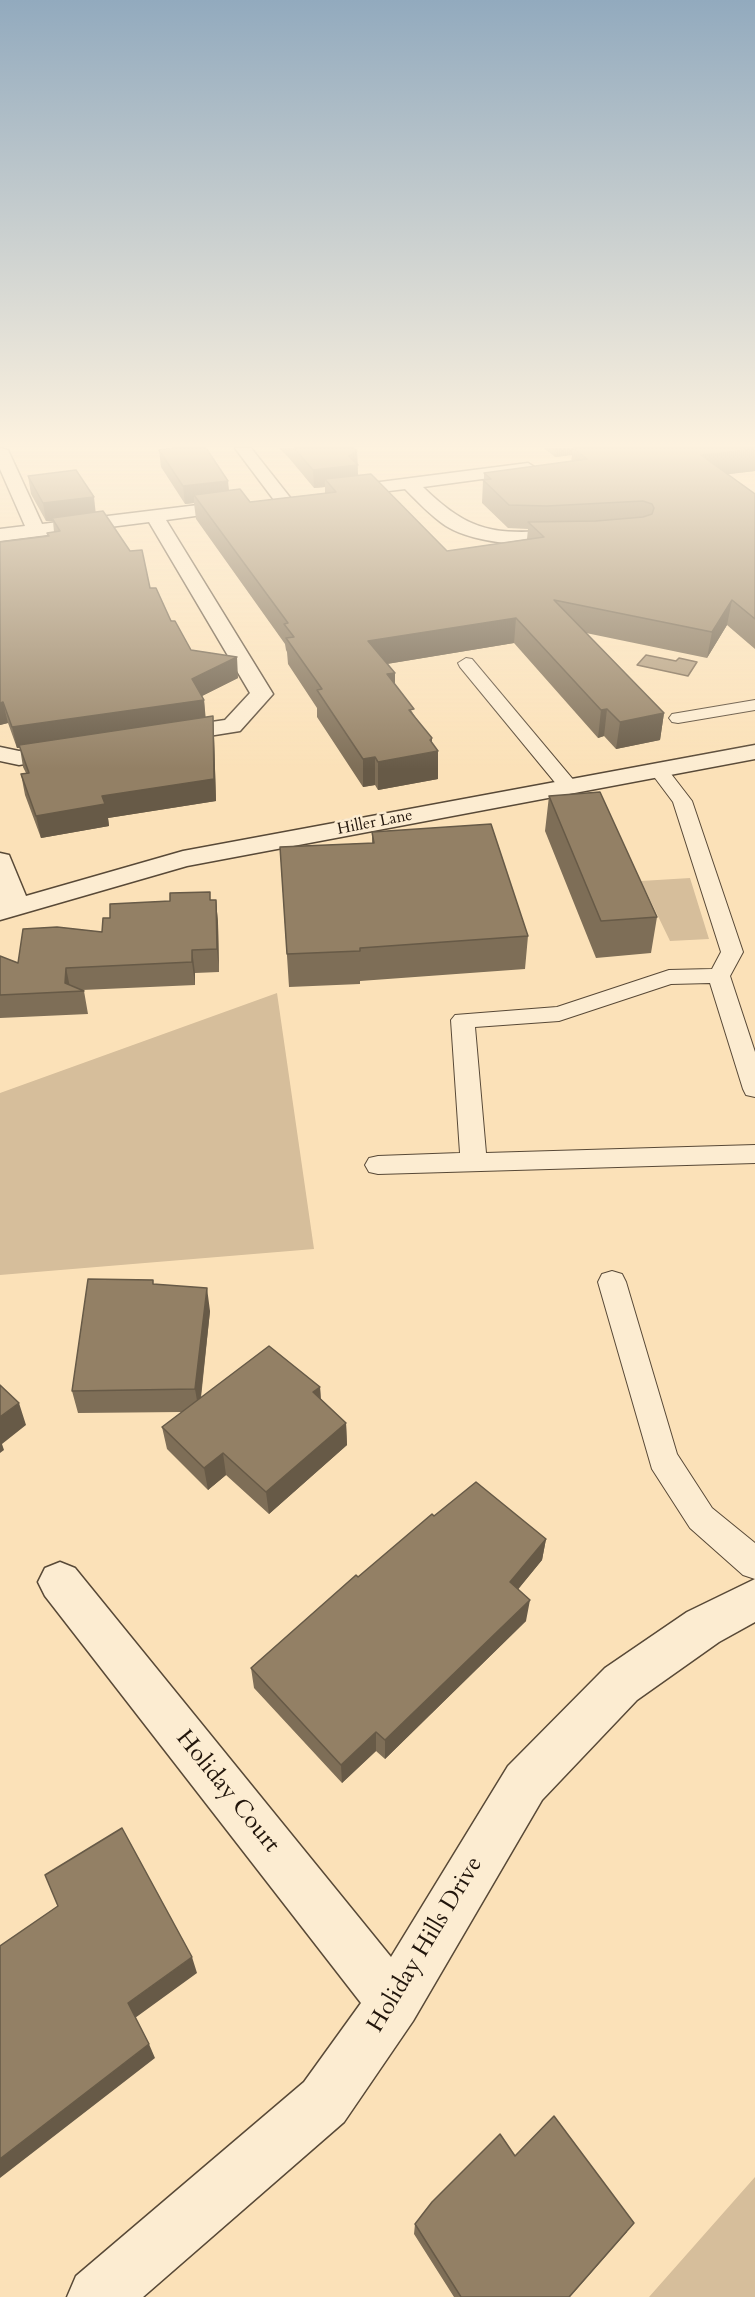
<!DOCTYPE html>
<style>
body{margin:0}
canvas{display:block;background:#fbe1b8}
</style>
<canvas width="755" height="2297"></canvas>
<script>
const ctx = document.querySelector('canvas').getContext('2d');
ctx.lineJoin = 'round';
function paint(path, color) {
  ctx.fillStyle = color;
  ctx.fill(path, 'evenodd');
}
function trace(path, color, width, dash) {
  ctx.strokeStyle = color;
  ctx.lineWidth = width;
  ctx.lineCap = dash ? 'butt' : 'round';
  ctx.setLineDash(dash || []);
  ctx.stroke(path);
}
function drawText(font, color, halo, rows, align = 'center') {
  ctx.font = font + ' Cardo,serif';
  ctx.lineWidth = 5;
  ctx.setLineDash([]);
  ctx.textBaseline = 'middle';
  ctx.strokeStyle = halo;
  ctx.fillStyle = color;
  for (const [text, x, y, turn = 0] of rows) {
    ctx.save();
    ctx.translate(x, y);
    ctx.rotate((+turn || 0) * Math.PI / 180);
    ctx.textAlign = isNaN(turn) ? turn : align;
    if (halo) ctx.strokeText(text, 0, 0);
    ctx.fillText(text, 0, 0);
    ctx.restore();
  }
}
paint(new Path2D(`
 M690,878L709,939L670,941L641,881Z
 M277,993L314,1249L0,1275V1093Z
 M755,2177V2297H649Z`), '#d6be9b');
const water = new Path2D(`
 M646,655L676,661L679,658L697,662L688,676L637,665Z`);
paint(water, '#b19c7e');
trace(water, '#786650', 1.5);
const service = new Path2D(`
 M466,658L472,659L576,783L578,787L576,791H562L460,667L458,663Z
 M755,700V710L678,723L672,722L669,718L672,714L678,713Z
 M658,764L665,766L692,801L743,952L730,976L755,1052V1097L746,1095L743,1089L710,983L671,984L559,1021L475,1027L486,1153L755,1145V1163L378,1174L369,1172L365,1165L369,1158L378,1156L460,1153L451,1020L455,1015L557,1007L669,970L712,969L721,952L673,802L649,770L651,766Z
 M612,1271L622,1274L626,1282L677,1454L712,1508L755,1543V1579L743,1575L690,1528L652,1469L598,1282L602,1274Z`);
const minor = new Path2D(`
 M0,448L8,450L42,524L239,500L245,501L248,505L245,509L239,510L166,520L273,694L240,731L171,742L163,740L159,735L163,730L171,728L225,720L250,693L149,522L0,541V529L25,526L0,469Z
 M235,448H251L292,500L289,504H277Z
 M528,463L536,468L534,472L423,487C476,539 501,533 571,530L578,532L580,536L578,540C543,549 477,545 446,526C431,516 418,502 405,489L341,497L335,496L332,492L335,488L341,487Z
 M66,744L74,746L78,751L74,756L19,765L0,761V747L19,751Z
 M755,745V759L187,866L0,920V853L9,855L26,896L183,851Z
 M60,1562L75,1568L391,1957L508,1766L605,1668L687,1612L755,1579V1622L719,1642L637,1700L542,1800L413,2021L344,2122L143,2297H67L76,2276L304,2082L361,2003L45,1596L38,1582L45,1568Z`);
trace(service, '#584937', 2);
trace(minor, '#584937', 3);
paint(service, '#fcecd1');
paint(minor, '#fcecd1');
paint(new Path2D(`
 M279,448H354L357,451L358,475L447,551L527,539L528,529L508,528L482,503L483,480H484V473L571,462L572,455L555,457L544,448H755V471L727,474L755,494V649L727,625L707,658L586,633L664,713L660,740L616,749L604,736L598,738L514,643L387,664L395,673V685L432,743L438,779L378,790L375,785L363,787L317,717V708L288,664L287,652L286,650L285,644L196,519L194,503L185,504L161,467L159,450L250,502L325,493V487L314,488L289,458Z
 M28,476L96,512L150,588L191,650L238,678L202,696L204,700L205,717L214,737L216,801L108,818L109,826L41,838L25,795L21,774L26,773L23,767L20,748H17L8,723L0,725V542L48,536L47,533L54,532L53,521H46L31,494Z
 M549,796L657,917L651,953L596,958L545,831Z
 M372,832L528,936L525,969L360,981V984L289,987L280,847L372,843Z
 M216,900L218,923L219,972L195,973V985L82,990L84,991L88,1014L0,1018V956L18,963L102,932L110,918Z
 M154,1284L210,1311L201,1398L320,1387L321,1399L346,1423L347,1445L269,1514L226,1475L208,1490L167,1449L162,1427L182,1412L78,1413L72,1391Z
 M434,1516L546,1539L542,1560L518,1589L526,1621L385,1759L376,1751L342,1783L254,1688L251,1668L358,1577Z
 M515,2156L627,2232L570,2297H454L414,2234L415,2224Z`), '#7e6e57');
paint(new Path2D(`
 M556,448H573L572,455L555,457Z
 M755,449V471L698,478L701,455Z
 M357,451L358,483L325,479V487L314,488L313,470L349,456Z
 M228,481L230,499L194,495V503L185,504L183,486Z
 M94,497L96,515L52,518L53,521H46L43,503Z
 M732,600L727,625L707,658L712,632Z
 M516,618L514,643L368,667V641Z
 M237,657L238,678L194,700L192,679Z
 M395,673V699L387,674Z
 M204,700L206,721L17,748L12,727Z
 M3,702L8,723L0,725V703Z
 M607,709L604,736L598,738L601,710Z
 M664,713L660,740L616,749L620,722Z
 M213,716L214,737L216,801L108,818L109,826L41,838L36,816L102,796Z
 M432,738V752L438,751V779L378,790V762Z
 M375,757V785L363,787V759Z
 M216,900L218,923L219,972L217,949Z
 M192,950L195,973V985L192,962Z
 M66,968L71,992L65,983Z
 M207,1288L210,1311L199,1412L195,1389Z
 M320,1387L321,1410L313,1392Z
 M19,1403L26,1425L2,1444L4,1450L0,1453V1417Z
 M346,1423L347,1445L269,1514L266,1492Z
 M223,1453L226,1475L208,1490L204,1468Z
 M546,1539L542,1560L507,1603L510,1582Z
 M530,1600L526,1621L385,1759V1740Z
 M376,1732V1751L342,1783L341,1765Z
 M192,1957L197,1973L135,2018L128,2003Z
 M149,2044L155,2058L0,2178V2159Z`), '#675a47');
const building = new Path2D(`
 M173,448H206L228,481L183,486L159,450Z
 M294,448H354L357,451L349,456L358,465L313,470Z
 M573,448H755V449L701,455L755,494V619L732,600L712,632L554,600L664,713L620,722L607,709L601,710L516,618L368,641L395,673L387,674L414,709L409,710L432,738L430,740L438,751L378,762L375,757L363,759L317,690L322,689L286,638L294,637L284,624L288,623L194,495L240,489L250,502L336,492L325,479L371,474L447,551L544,537L528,522L596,521L643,517L652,514L654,508L652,504L643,501L547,506L509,505L483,480L491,479L484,473L587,459Z
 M76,470L94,497L43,503L28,476Z
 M103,511L130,551L142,550L150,588H156L171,621H175L191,650L237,657L192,679L204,700L12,727L3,702L0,703V542L49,536L47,533L60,531L52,518Z
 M213,716L214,779L102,796L105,804L36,816L21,774L29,773L19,745Z
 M600,792L657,917L601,921L549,796Z
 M491,824L528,936L360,948V951L287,954L280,847L374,843L372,832Z
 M210,892V900H216L217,949L192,950V962L66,968L65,983L84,991L0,995V956L18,963L23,929L57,927L102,932L103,918H110V904L170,901V893Z
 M88,1279L153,1280V1284L207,1288L195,1389L72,1391Z
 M269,1346L320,1387L313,1392L346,1423L266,1492L223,1453L204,1468L162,1427Z
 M0,1385L19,1403L0,1417Z
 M476,1482L546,1539L510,1582L530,1600L385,1740L376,1732L341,1765L251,1668L356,1575L358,1577L432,1514L434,1516Z
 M122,1828L192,1957L128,2003L149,2044L0,2159V1946L58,1906L45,1875Z
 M554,2116L634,2223L569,2297H461L415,2224L432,2202L500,2134L515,2156Z`);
paint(building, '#938065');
trace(building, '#675a47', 1.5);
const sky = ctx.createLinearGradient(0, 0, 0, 769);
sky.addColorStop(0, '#92aabe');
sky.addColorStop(0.58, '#fdf2df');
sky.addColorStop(1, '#fdf2df00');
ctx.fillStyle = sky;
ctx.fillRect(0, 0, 755, 769);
drawText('16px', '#22160c', '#fcecd1', [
 ["Hiller Lane",375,823,-11]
]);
drawText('24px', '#22160c', '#fcecd1', [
 ["Holiday Court",227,1792,51],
 ["Holiday Hills Drive",426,1945,-59]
]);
</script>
